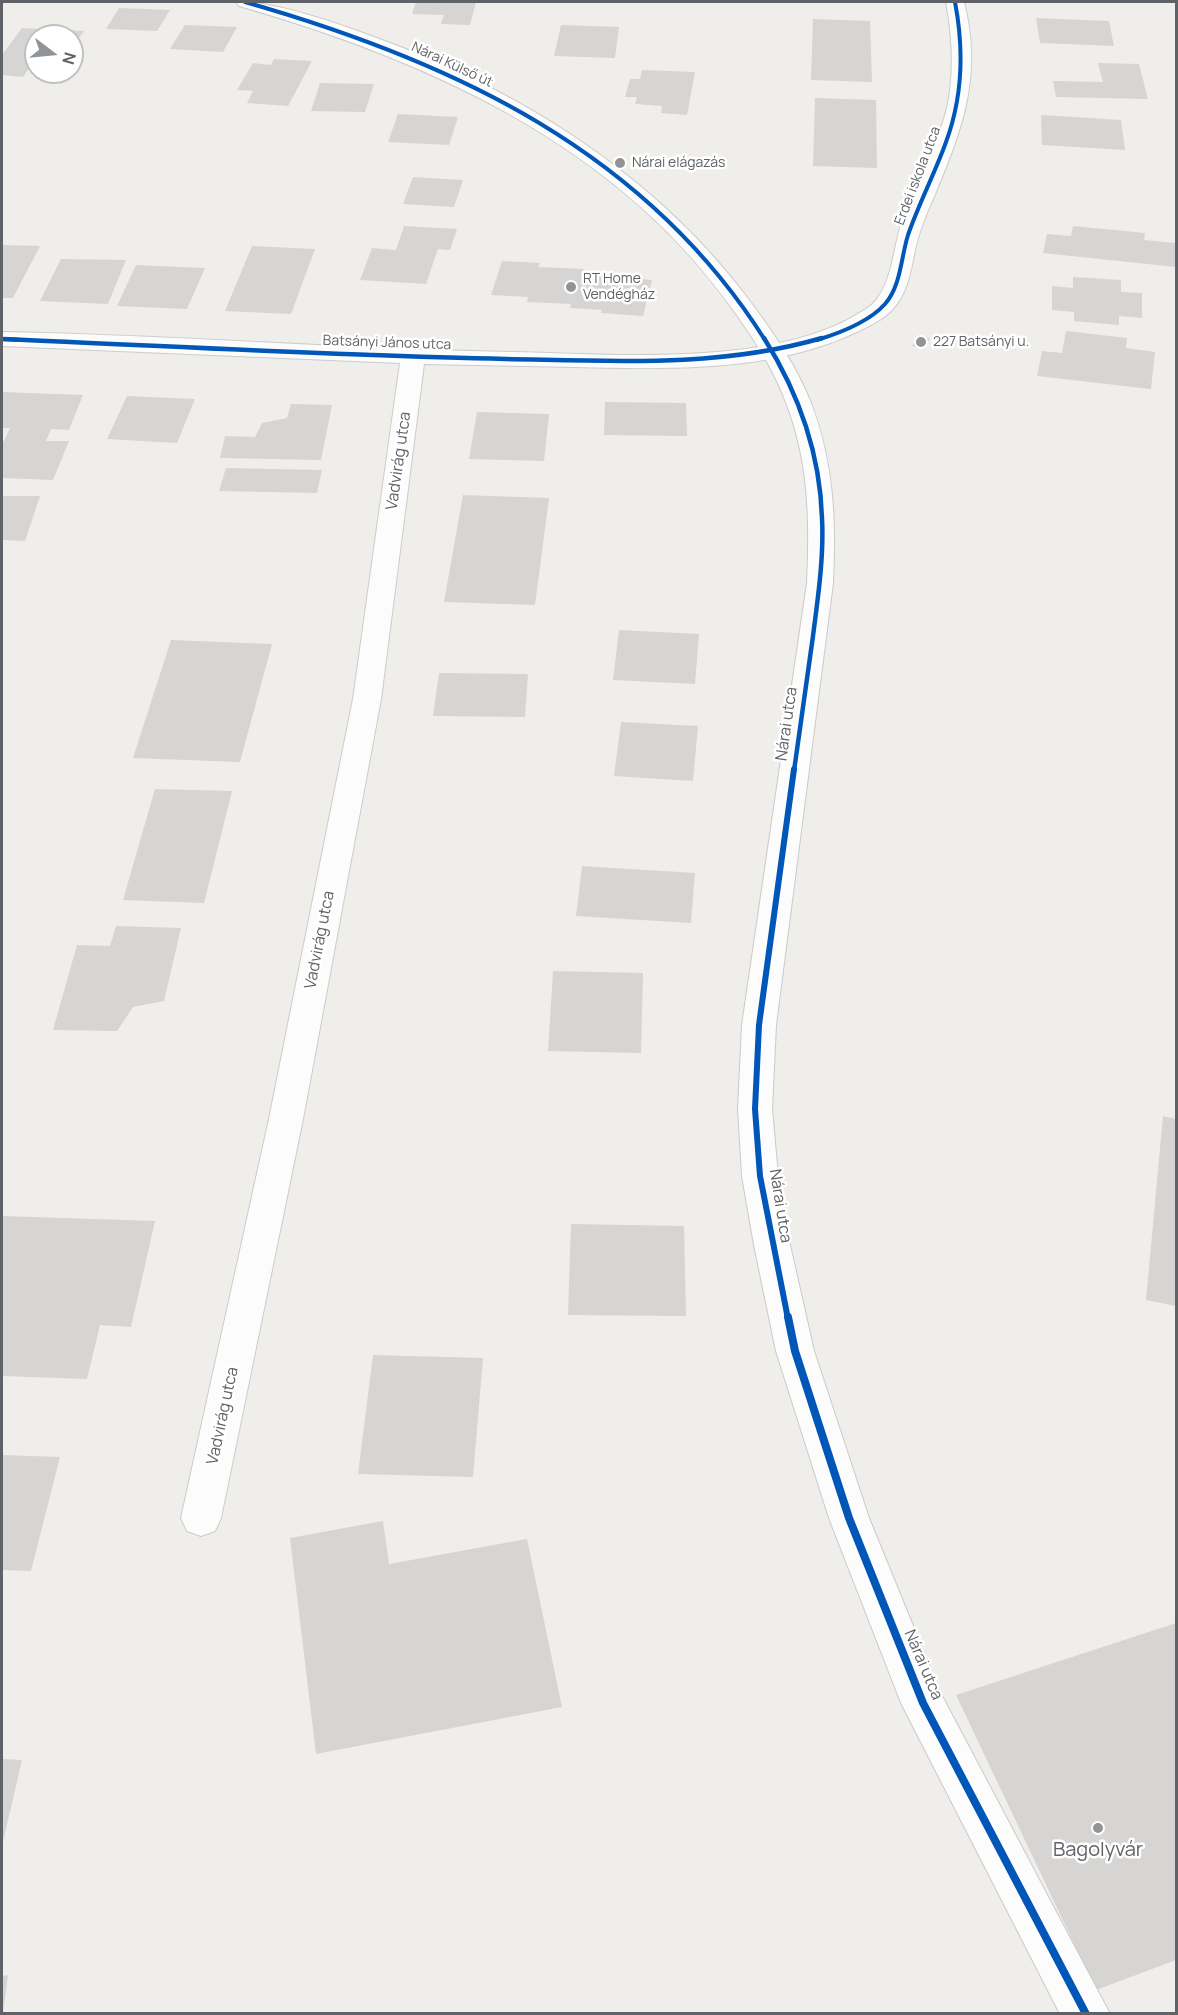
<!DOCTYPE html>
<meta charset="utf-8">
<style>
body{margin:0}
#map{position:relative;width:1178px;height:2015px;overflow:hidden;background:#efeeea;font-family:Manrope,sans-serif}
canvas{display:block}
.frame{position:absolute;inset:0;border:3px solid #5f6368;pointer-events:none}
.north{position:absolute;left:24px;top:24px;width:60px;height:60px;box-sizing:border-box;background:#fff;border:2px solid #bfc1c3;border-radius:50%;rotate:106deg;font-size:16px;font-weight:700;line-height:24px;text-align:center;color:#5f6368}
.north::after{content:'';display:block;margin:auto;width:21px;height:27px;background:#919496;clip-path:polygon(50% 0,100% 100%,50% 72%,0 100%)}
</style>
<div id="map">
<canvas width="1178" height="2015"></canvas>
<div class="frame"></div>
<div class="north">N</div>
</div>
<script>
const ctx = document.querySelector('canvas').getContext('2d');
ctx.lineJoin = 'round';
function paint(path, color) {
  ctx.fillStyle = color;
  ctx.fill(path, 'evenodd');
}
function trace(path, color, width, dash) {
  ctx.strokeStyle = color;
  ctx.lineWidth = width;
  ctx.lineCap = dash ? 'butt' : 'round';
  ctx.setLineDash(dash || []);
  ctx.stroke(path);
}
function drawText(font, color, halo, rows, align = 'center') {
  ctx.font = font + ' Manrope,sans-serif';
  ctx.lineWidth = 5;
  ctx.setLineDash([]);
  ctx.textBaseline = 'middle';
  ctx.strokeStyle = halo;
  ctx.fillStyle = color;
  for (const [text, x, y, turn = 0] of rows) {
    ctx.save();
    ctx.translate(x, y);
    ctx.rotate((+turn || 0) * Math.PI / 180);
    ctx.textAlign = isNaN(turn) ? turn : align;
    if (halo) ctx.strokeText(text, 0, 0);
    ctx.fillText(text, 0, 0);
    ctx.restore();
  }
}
paint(new Path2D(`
 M416,2H476L470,25L441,24L444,15L412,14Z
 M119,8L170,10L157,31L106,29Z
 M1036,18L1109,21L1114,46L1040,43Z
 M813,19L870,21L872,82L811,80Z
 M185,25L237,27L223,52L170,49Z
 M561,25L619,27L615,58L554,56Z
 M22,28L84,31L72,47V36H36V59L23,77L2,75V55Z
 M274,59L312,61L288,106L247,103L253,91L237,90L253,63L271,65Z
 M1098,63L1139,64L1148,99L1056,97L1053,81L1103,82Z
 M642,70L695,72L687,115L661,113L662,106L635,104L637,97H625L630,79H640Z
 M320,83L374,84L365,112L311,111Z
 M815,98L876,100L877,168L813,166Z
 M398,114L458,117L449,145L388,142Z
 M1041,115L1121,120L1125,150L1042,145Z
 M413,177L463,180L454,207L403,204Z
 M404,226L457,229L450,250L438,249L426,284L360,280L372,248L396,250Z
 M1073,226L1145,233L1144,240L1176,243V267L1043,253L1047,234L1071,236Z
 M2,245L40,246L13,298H2Z
 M252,246L315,249L291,314L225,311Z
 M61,259L126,260L108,304L40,301Z
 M502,261L540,263L538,267L584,269L583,273L652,280L643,316L601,313L602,310L570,308L571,304L527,302L528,297L491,295Z
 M136,265L205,268L187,309L117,306Z
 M1073,277L1121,280V292L1142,293V318L1119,316V325L1074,321V312L1052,310V286L1073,288Z
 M1066,331L1127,338L1126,348L1155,352L1151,389L1037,376L1042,351L1062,353Z
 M920,336L930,339L923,349L912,346Z
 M2,392L83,395L69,430L51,429L46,441H69L53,480L2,478V441H4L10,428H2Z
 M127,396L195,399L177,443L107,439Z
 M605,402L686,403L687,436L604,435Z
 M291,404L332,405L321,460L220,458L225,436L255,437L262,423L287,418Z
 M477,412L549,414L544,461L469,459Z
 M226,468L322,470L317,493L219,491Z
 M463,495L549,498L535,605L444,602Z
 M2,496H40L25,541L2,540Z
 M619,630L699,634L695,684L613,680Z
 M171,640L272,644L240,762L133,758Z
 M439,673L528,674L525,717L433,716Z
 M621,722L698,726L693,781L614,776Z
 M155,789L232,791L204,903L123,900Z
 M582,866L695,873L691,923L576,916Z
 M116,926L181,928L164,1001L133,1007L117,1031L53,1030L77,945L110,946Z
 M553,971L643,973L641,1053L548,1051Z
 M1163,1116L1176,1119V1306L1146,1300Z
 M2,1216L155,1221L131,1327L100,1325L87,1379L2,1376Z
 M571,1224L684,1226L686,1316L568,1315Z
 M373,1355L483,1358L473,1477L358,1474Z
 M2,1455L60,1457L31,1571L2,1570Z
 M383,1521L389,1564L527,1539L562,1707L316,1754L290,1538Z
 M1176,1623V1960L1096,1990L956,1695Z
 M2,1759L22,1760L2,1846Z
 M8,1975L3,2014H2V1976Z`), '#d6d5d3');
const street = new Path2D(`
 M946,2H964C983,77 962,130 933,199C926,214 920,230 916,246C911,268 909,291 893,309C884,319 871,325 859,331C772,373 668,369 574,367C524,366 474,365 424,364L381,699L303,1119L221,1518L215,1531L201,1536L187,1531L181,1518L269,1119L353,699L400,363L2,346V332C172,335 342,349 513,352C615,354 773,368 861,312C868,308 875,303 879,296C893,275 894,245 902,221C917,180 941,142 949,98C954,66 952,34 946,2Z`);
const secondary = new Path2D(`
 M236,2C277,0 357,30 398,46C536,100 664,184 752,304C775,335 797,367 811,403C834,464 836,519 833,583L776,1025L772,1109L778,1176L790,1245L814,1351L869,1518L940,1692L1110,2014H1060L901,1703L829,1518L776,1351L754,1245L742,1176L738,1109L742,1025L807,583C810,520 809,460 785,400C772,365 750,333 728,303C611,142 424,59 239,6Z`);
trace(street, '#cbcccc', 2);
trace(secondary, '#cacacb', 2);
paint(street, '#fdfcfc');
paint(secondary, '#fdfcfc');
trace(new Path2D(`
 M245,2C452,61 646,151 765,340
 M2,339L21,340
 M817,340C840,333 869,322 885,304C901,286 901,257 908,235C919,203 935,173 946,142C963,96 964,49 955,2`), '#0057b8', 4);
trace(new Path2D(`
 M764,338C798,392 820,454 822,518C824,557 818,597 813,636C807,681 800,726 794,771
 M2,339C170,346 338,356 506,359C612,361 719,368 822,338`), '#0057b8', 4.5);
trace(new Path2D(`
 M788,1319L760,1176L755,1109L759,1025L794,769`), '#0057b8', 6);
trace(new Path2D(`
 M788,1317L795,1351L849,1518L923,1703L1086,2014`), '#0057b8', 8);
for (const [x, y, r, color] of [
 [620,163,6,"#919496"],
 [571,287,6,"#919496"],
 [921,342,6,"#919496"],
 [1098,1828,6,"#919496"]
]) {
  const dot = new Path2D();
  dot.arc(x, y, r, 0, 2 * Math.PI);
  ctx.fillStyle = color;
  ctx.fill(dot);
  trace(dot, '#fff', 2);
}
drawText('14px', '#5f6368', '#fff', [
 ["Nárai Külső út",452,65,25],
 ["Erdei iskola utca",918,176,-69],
 ["Batsányi János utca",387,343,2]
]);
drawText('14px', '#5f6368', '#fff', [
 ["Nárai elágazás",632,163],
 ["RT Home",583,279],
 ["Vendégház",583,295],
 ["227 Batsányi u.",933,342]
], 'left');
drawText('16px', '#5f6368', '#fff', [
 ["Vadvirág utca",399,461,-82],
 ["Nárai utca",787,724,-82],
 ["Vadvirág utca",320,940,-79],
 ["Nárai utca",780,1206,81],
 ["Vadvirág utca",223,1416,-78],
 ["Nárai utca",923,1665,67]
]);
drawText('20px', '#5f6368', '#fff', [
 ["Bagolyvár",1098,1850]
]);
</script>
